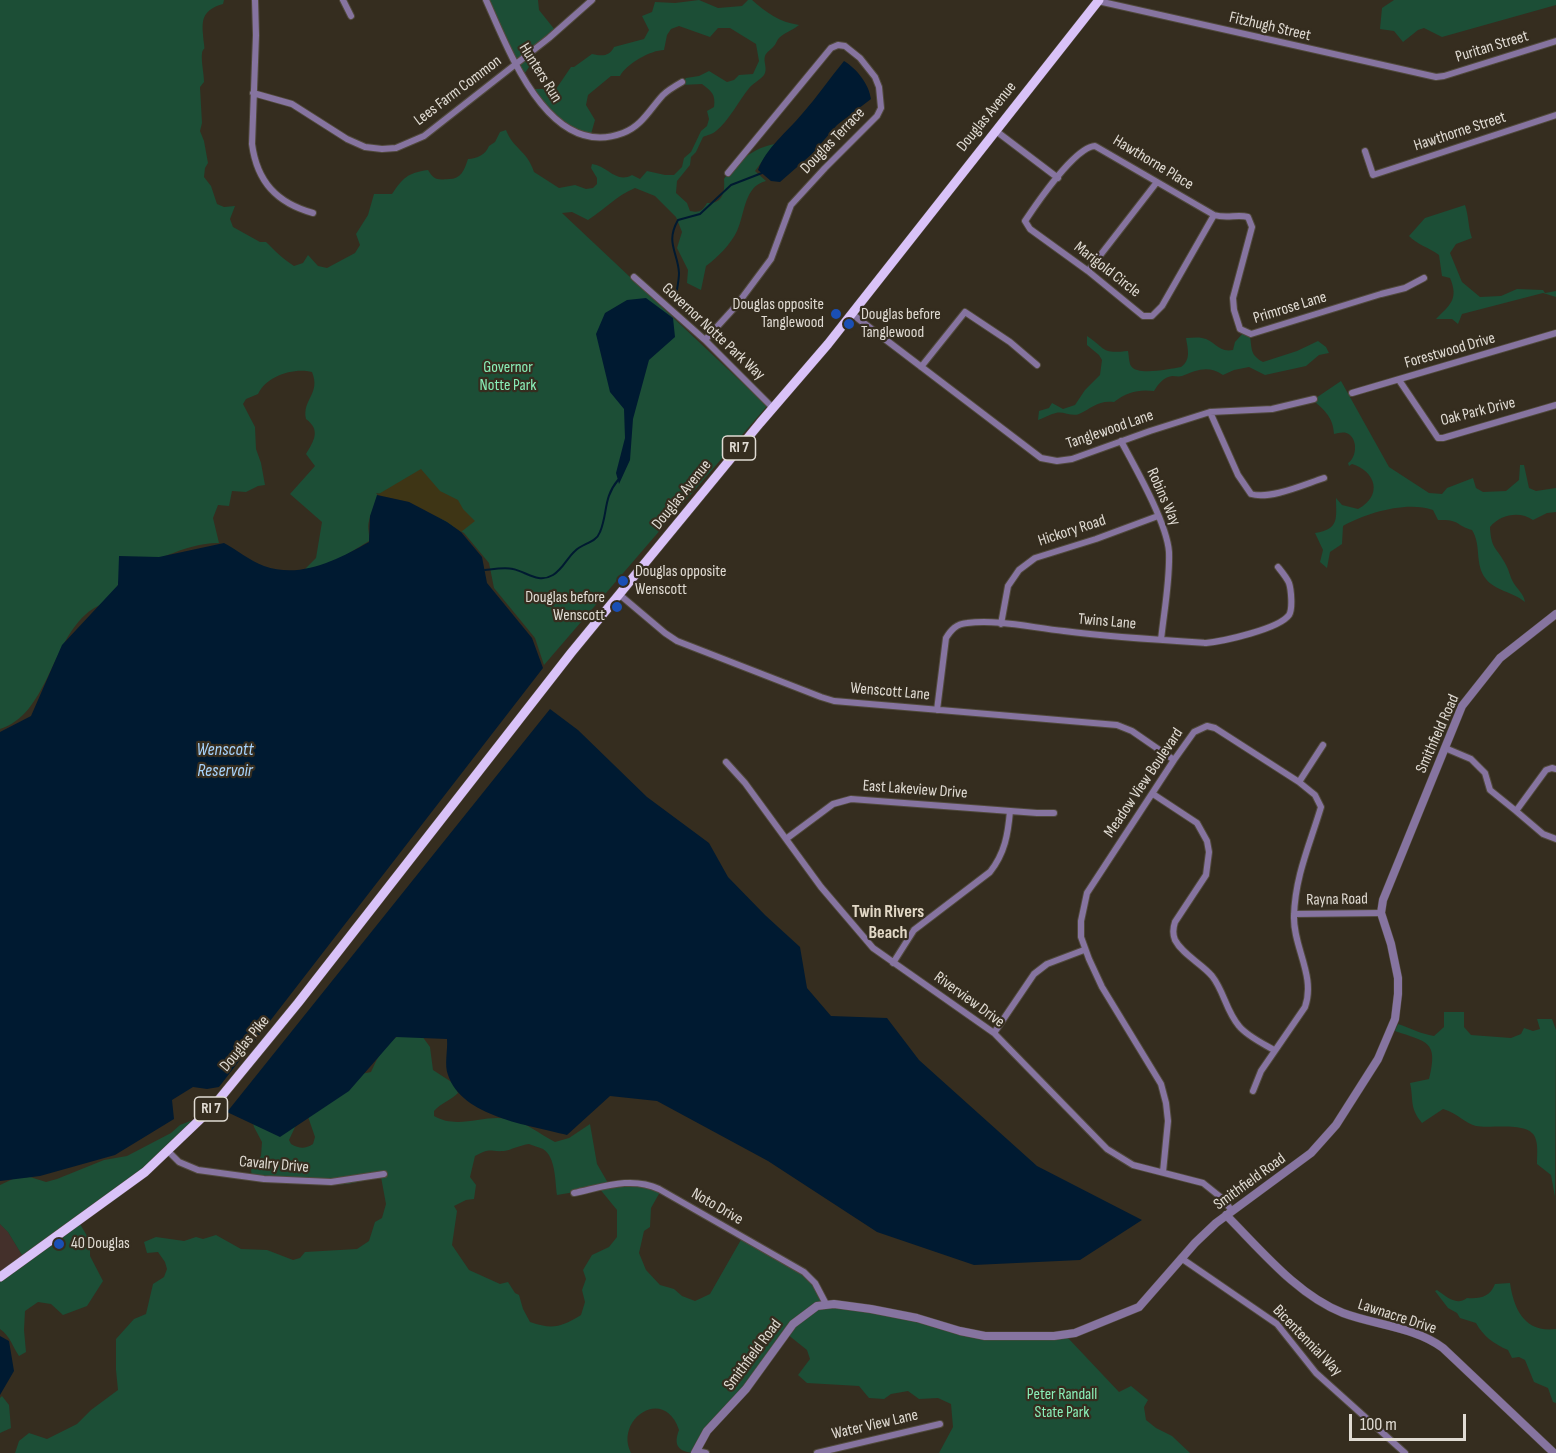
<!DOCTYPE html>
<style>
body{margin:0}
#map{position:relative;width:1556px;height:1453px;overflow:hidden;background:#352d1f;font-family:"Sofia Sans Condensed",sans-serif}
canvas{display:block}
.scale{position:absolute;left:1349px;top:1414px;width:117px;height:27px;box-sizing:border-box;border:3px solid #e0dbd3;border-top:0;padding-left:8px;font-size:18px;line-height:21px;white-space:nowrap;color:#e0dbd3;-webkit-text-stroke:4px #352d1f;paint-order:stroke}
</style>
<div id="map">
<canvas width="1556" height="1453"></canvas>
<div class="scale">100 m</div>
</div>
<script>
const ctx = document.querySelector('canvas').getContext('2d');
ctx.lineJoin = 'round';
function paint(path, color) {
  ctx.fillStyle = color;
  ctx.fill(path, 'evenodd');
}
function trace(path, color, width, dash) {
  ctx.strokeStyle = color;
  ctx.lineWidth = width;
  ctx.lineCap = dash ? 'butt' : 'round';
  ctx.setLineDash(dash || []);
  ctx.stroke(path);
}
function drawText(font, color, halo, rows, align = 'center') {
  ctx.font = font + ' "Sofia Sans Condensed",sans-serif';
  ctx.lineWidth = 4.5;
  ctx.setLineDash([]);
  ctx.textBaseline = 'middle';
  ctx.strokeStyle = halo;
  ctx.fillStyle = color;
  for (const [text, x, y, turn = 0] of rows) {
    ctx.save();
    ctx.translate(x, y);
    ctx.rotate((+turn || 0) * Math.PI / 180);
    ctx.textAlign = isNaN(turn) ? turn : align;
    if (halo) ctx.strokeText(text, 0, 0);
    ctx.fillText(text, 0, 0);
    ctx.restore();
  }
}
paint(new Path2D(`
 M0,1224L8,1232L25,1260L0,1280Z`), '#44302b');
paint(new Path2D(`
 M0,0H224L223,4C199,11 202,23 204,44C205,52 204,46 202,53C201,62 204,73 204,82L200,87L202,123L200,131L204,141L208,163L205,168L204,177L211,186L217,204L224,207L235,206L230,219L233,227L260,242H266C275,251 283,259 294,266L303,263L308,255L318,266L327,268L355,253L360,245L356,234L368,215L374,194H392C403,178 407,173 428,170C434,180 437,180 449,179C461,179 464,171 468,159C477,159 486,154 489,146L495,142L500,132L506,130C513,149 527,150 534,172L559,188L575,185L586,189L593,188L597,184V178L591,168L592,164C608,166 616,184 632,175L640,179L647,171L665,175H674L682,167L684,158L691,152L701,131L707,126L709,119L707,111L714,107C716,94 711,91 702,84L681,85L686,78L699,76L709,71L727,82L734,80L739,75L753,74L759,61L756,44L730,28H718L710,37L679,26L671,29L667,35L664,50C651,50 626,64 620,76H611L588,95L586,105L595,120L591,134L570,130L532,91L486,0H538L539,10L555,30L540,43L531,64L525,73L531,89H556L571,67H574L592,54C602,56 609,57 614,47L644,39L649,30L642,16L652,12L655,2L675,3L699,0L718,8L742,6L748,0H752C767,13 779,22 799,25C793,30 784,33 779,38C777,40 776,44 774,46C771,50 767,51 765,56C763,62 768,69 764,75C761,79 754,83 750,87C739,100 729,121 716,131C713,134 707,135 703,137L696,152L691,157L690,165L677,181L676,193L687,203L690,211C700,213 702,211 707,203C723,204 725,192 724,179C736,162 755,147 775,144L755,171L766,181C744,186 745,214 737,231C731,244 717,258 706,266L701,290L687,283L688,270L677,248L682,232L676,217L655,196L635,188C616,196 605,209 588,220L572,212L562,213L767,406L544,665L535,638L494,588L489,563L464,533L409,499L376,493L381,499C377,506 370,514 369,521C367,528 370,534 369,541L323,569L303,571L316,558L322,522L290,494L315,466L306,454C314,441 321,430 306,419C302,399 321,394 312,372C294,367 266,376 258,394L246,399L243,404L255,427L256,449L261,463L265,485L258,486L246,492L232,491L229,506L218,505L213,518L219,543C189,542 148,564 120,576C114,608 104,598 85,615C51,646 46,715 0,729Z
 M1394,0H1556V5L1442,37L1424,28L1418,30L1403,42L1394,31L1380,29L1382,8Z
 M1465,205C1469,217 1468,227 1472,238L1456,244L1450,253L1462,282L1480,297L1501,296L1517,289L1543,290L1545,293L1556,291V297L1543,293L1462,314L1458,324L1452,319H1436C1450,305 1459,299 1450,278L1442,276L1439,255C1430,248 1416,244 1409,236L1425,218Z
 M1244,332L1250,336C1252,349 1250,355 1263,362L1297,351L1318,341L1326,347L1329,353L1319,355L1306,366L1265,375L1249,367L1234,370L1223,375C1208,365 1197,370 1182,376C1179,377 1175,376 1172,376C1164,377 1158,384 1154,391C1139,389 1127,392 1114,402C1098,400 1092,408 1079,414C1072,417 1063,411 1056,413C1050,414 1044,418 1038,420L1039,411L1049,408L1052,403L1063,409L1075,405L1085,390L1100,375L1102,360L1099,355L1087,345V336C1107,349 1100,354 1128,351C1129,356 1129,363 1131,366C1137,376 1170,369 1181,367C1191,360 1188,350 1186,338C1191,338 1197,337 1202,338C1215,340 1218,353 1233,350L1235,342Z
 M1341,381L1389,467L1429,493L1442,494L1447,488L1473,478L1476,488L1483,492L1506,491L1519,480L1520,465H1524L1529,488L1536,491L1556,488V512L1547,513L1533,520C1520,511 1501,514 1490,527C1491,550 1497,547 1506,565C1509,570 1510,577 1513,582C1517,589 1524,594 1525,602C1513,592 1494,590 1486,579C1474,564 1482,546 1472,530C1455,525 1460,519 1438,520L1433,510C1406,501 1367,513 1343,526L1342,544L1330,552L1327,568L1320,562L1323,550L1315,533C1340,529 1336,518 1336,498L1342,505L1358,509C1383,496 1376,471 1352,464L1349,466L1348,463C1356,458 1358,442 1350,435C1345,431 1339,433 1334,434C1333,417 1325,411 1313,400Z
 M1444,1012H1464V1027L1471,1035L1511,1038L1521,1034L1524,1028L1533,1031L1540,1029L1537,1019H1552L1556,1030L1555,1197L1551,1175L1537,1164C1537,1156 1538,1147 1536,1140C1532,1120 1492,1129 1476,1126C1466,1124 1457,1113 1443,1109L1422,1123C1409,1107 1414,1101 1410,1083L1429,1079C1439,1040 1426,1042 1395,1031L1398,1024C1410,1028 1421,1034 1434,1036L1444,1027Z
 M400,1035L422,1036L430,1047L433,1070L453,1083L458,1093C451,1100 441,1103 434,1111V1116C458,1130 484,1114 508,1119C527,1122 539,1134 555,1142L569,1138L590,1124L597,1164L608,1183H641L660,1192L651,1208L650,1227L644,1231L639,1253L646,1270L660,1285L674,1289L682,1296L695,1301L710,1294L742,1238L814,1279L823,1291L827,1303L956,1330L1068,1338L1119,1392L1131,1386L1148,1400L1144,1407L1146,1420L1156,1428L1172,1436L1190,1453H939L953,1427L951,1404L938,1398L919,1399L908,1391L891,1394L884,1399L869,1398L859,1386L807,1383L798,1375L810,1359L807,1350L787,1334L704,1440L699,1453C681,1453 672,1448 679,1430C664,1385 614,1420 631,1453H15L19,1441L29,1433L47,1439L77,1424L91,1410L118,1390L116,1370V1339L134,1319L146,1314L153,1284L164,1277L167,1269L165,1262L158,1252L147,1253L144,1242L156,1237L184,1241L196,1237L203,1239L216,1235L241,1249L267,1250L293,1260L300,1258L305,1252L357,1249L369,1241L375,1222L382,1218L386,1204L381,1177L348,1184L330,1185L252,1179L251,1169L261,1156L262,1142L254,1127L252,1119L296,1125L289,1140L291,1144C300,1149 305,1149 313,1144L315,1137L305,1108L361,1074L371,1072C378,1056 385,1043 400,1035ZM529,1144C533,1146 539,1147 543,1149C556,1157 555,1182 557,1195L599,1188L617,1210V1237L609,1247L592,1255L583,1270L586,1279L582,1290L585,1302L581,1315C561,1327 553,1330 530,1322L523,1309L519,1295L515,1293L508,1282L500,1284L469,1270L452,1245L457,1211L454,1206L466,1200L474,1199L476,1185L470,1177L475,1156C492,1147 488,1152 504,1151C511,1150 520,1145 529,1144Z
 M198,1118L119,1197L80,1224L90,1241V1256L103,1281L87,1306L63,1315L51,1304L38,1302L25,1311L24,1330L26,1352L19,1356C12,1346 11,1337 0,1329V1280L25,1260L8,1232L0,1224V1185L15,1178L30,1177L46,1182L57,1179L104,1160L127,1156L171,1133L180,1125Z
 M1510,1283C1514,1310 1525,1333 1556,1329V1403L1553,1402L1548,1388L1534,1382L1525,1360L1519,1357L1512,1358L1508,1350C1494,1344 1483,1336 1476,1323L1460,1318L1457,1313L1448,1308L1435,1291L1437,1290C1447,1297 1456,1306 1467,1298C1480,1299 1490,1297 1495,1284Z
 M2,1396L9,1405L11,1428L0,1433V1398Z`), '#1c4e36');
paint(new Path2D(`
 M421,469L440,491L458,500L463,509L475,521L461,532L447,522L409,502L377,495Z`), '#3e3515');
paint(new Path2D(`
 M844,61C857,69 869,84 871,99L837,125L812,154L780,182L771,181L758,170C766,148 787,132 802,114C817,97 830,78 844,61Z
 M646,298L673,318L675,337L649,360L633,419L630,460L619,484L616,473L625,438L624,409L610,392L596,334L605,313L627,300Z
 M377,495L409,502L447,522L461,532L482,557L487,583L532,638L543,668L219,1087L207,1089L193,1087L172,1100L174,1119L115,1155L40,1176L0,1181V732L31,716L62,645L118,585L119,556L159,557L224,543C237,550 250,561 264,566C301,579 337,560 369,542L370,516Z
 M550,709L578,730L647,797L709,843L728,877L765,915L800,947L807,988L831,1016L887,1018L919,1060L1037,1166L1142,1220L1080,1260L974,1265L877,1232L768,1161L657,1101L610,1096L567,1135C529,1125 462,1117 448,1075C444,1065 448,1050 447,1039L396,1037L349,1091L280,1137L227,1112Z
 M0,1336L9,1341L14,1371L0,1395Z`), '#001a31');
trace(new Path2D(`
 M675,302C676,293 679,282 679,273C678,252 665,243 678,220L700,214L731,185L762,173
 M485,570C494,569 505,567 513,569C527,572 538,584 553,575C563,569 567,558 575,551C583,543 596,543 600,532C608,513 603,498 618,480`), '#001a31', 2);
const minor = new Path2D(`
 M255,0L256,35L252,144C257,182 277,203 313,213
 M343,0L351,16
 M486,0C509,51 549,161 623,133C642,126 650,109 663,95C668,90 675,86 682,82
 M1098,1L1436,77L1444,76L1556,41
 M253,93L292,104L347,139L365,147L382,149L396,148L424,136L549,38L592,0
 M996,131L1058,178
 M1365,151L1373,175L1556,115
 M1214,215L1162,306L1152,316H1143L1088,271L1030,229L1025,221C1037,203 1075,147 1095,146L1214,215C1227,219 1237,214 1248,217L1252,227L1233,298L1234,310L1240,329L1251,334L1381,294L1405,288L1424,278
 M1088,271L1157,182
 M634,277L705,340L773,408
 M852,314L1041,458L1057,461L1072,459L1150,431L1210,412L1272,409L1314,399
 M705,340L736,306L771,259L791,205L825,168L877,116L881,108L879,87L875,77L860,58L845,46L838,45L831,48L728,173
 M921,367L965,312L1010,342L1037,365
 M1399,380L1438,438H1443L1556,405
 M1352,393L1556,333
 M1210,412L1238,475L1251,494C1270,500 1305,484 1324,478
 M1121,441C1135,467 1167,523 1169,552C1170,581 1164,611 1161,640
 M620,595L665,633L677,641L821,697L834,701L1117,725L1132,731L1174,760
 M1001,624L1008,586L1019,570L1035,558L1096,539L1158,516
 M937,710L946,638C951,630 956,624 967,623C998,619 1033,628 1064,631C1111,637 1159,640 1206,643C1224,641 1279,629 1289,615C1293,609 1291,589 1289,583C1287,578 1282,572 1278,567
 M1445,748L1471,759L1485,773L1490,790L1516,811
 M726,762L745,783L821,887L873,948L994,1033L1107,1149L1133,1165L1203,1183L1223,1199L1232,1211
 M1556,769L1552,768L1546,770L1516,811L1543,834L1556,839
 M1299,782L1323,745
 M1153,794L1197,823L1207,841L1209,852L1206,875L1175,922C1173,928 1172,933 1175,940C1183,955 1201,963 1212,976C1224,991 1226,1011 1239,1026C1247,1036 1262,1043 1274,1050
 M786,839L833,804L851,799L1037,813H1054
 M1294,914L1381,913
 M893,963L914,930L990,872C1005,853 1008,834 1010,811
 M994,1033L1034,974L1047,964L1084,950
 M169,1152L179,1162L198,1170L264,1179L331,1182L384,1174
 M1163,1172L1168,1121L1166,1103L1161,1084L1102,987L1089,959L1081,937V921L1087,893L1174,760L1194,732L1207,726L1215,728L1299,782L1315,795L1321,807C1310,844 1295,876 1294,916C1293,947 1316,976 1305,1007L1261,1071L1253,1091
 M574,1193C603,1187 631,1176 659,1189L804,1272L815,1283L826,1304
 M1181,1258L1277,1324L1316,1373L1405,1453
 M696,1451L706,1453
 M817,1453L940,1424`);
const tertiary = new Path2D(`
 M1226,1215C1260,1249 1297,1295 1343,1313C1375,1325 1415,1327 1443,1348L1554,1453
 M695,1453L707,1431L746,1389L793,1324L817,1306L834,1304L871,1309L917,1318L960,1331L985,1336H1054L1075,1333L1139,1307L1195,1243L1216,1223L1311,1153L1336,1125L1378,1059L1395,1019L1398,994V978L1391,944L1381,913L1383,900L1462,706L1500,658L1556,614`);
const primary = new Path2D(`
 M0,1277L145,1172L212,1108L298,1003L571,653L760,423L828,344L1099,0`);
trace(minor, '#50493c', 8);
trace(tertiary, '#50493c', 9);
trace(primary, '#50493c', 10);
trace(minor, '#8674a0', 6);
trace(tertiary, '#8674a0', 8);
trace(primary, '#d9c2f8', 9);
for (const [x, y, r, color] of [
 [836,314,6,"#1a4fb4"],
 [849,324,6,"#1a4fb4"],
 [623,581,6,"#1a4fb4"],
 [617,607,6,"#1a4fb4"],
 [59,1244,6,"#1a4fb4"]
]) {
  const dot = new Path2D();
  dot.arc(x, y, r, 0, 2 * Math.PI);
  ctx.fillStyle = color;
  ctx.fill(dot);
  trace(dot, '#352d1f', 2);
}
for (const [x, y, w] of [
 [739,448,33],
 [211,1109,33]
]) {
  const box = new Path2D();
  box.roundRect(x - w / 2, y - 12, w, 24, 4.5);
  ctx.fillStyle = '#352d1f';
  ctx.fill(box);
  trace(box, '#e0dbd3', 1.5);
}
drawText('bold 15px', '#e0dbd3', null, [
 ["RI 7",739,448],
 ["RI 7",211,1109]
]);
drawText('16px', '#e0dbd3', '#352d1f', [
 ["Fitzhugh Street",1270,27,13],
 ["Puritan Street",1492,47,-17],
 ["Hunters Run",540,73,58],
 ["Lees Farm Common",458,91,-37],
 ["Douglas Avenue",987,117,-51],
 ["Hawthorne Street",1460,132,-18],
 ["Douglas Terrace",833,141,-46],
 ["Hawthorne Place",1153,163,31],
 ["Marigold Circle",1107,270,38],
 ["Primrose Lane",1290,308,-17],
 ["Governor Notte Park Way",713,332,43],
 ["Forestwood Drive",1450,351,-16],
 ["Oak Park Drive",1478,412,-14],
 ["Tanglewood Lane",1110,430,-19],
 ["Douglas Avenue",682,495,-51],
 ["Robins Way",1163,497,66],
 ["Hickory Road",1072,531,-18],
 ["Twins Lane",1107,622,5],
 ["Wenscott Lane",890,692,5],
 ["Smithfield Road",1438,734,-66],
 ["Meadow View Boulevard",1144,783,-56],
 ["East Lakeview Drive",915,790,4],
 ["Rayna Road",1337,900,-1],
 ["Riverview Drive",969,1000,36],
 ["Douglas Pike",245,1044,-50],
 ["Cavalry Drive",274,1165,5],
 ["Smithfield Road",1250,1182,-36],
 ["Noto Drive",717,1207,30],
 ["Lawnacre Drive",1397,1317,18],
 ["Bicentennial Way",1307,1341,46],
 ["Smithfield Road",753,1355,-53],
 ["Water View Lane",875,1425,-13]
]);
drawText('16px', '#e0dbd3', '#352d1f', [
 ["Douglas opposite",824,305,"right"],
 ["Tanglewood",824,323,"right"],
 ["Douglas before",861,315],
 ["Tanglewood",861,333],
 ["Douglas opposite",635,572],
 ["Wenscott",635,590],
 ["Douglas before",605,598,"right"],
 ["Wenscott",605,616,"right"],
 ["40 Douglas",71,1244]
], 'left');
drawText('16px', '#8aefb8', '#352d1f', [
 ["Governor",508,368],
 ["Notte Park",508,386],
 ["Peter Randall",1062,1395],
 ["State Park",1062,1413]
]);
drawText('italic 18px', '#a8d4fd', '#352d1f', [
 ["Wenscott",225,750],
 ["Reservoir",225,771]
]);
drawText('bold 18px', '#e2d8c6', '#352d1f', [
 ["Twin Rivers",888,912],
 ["Beach",888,933]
]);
</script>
